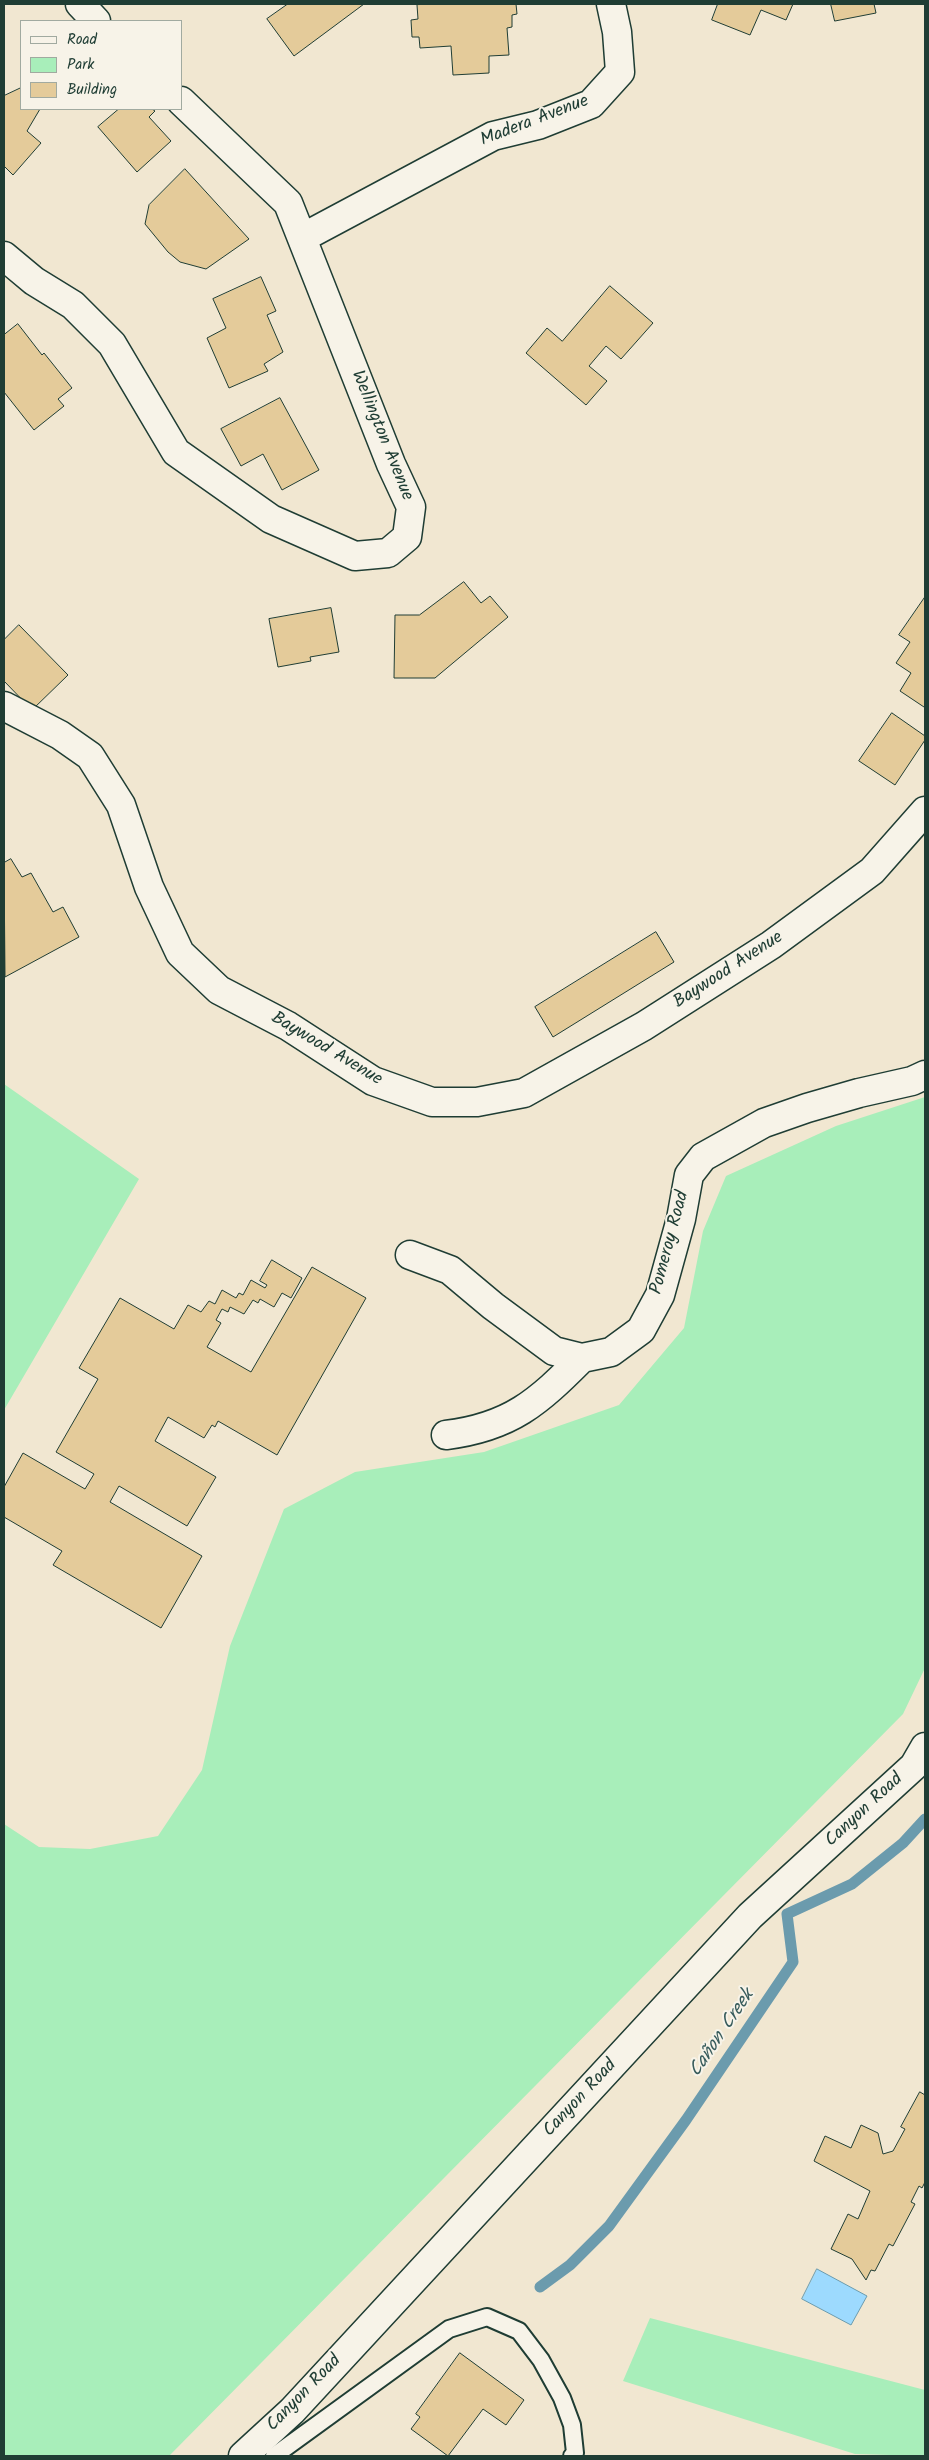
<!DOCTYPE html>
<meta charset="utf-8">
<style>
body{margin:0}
#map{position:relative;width:929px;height:2460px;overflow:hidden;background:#f1e7d1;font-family:Kalam,sans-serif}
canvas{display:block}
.frame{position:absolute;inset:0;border:5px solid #1f3d34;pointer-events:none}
.legend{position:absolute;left:20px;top:20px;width:162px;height:90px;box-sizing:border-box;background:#f7f3e8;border:1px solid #a1aaa0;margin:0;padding:6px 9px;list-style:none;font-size:15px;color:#1f3d34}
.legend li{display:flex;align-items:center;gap:10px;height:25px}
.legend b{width:25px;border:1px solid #a1aaa0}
</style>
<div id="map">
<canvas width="929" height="2460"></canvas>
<div class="frame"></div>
<ul class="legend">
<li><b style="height:6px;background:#f7f3e8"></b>Road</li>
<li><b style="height:14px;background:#a8eeba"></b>Park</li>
<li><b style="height:14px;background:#e4cb9a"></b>Building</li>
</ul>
</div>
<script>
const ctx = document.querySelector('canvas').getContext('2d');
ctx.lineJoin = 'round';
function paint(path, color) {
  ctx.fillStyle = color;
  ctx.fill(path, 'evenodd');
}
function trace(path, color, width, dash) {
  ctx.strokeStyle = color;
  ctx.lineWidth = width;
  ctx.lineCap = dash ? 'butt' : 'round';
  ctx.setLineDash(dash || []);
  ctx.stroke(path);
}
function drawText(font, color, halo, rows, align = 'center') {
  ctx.font = font + ' Kalam,sans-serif';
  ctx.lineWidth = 4;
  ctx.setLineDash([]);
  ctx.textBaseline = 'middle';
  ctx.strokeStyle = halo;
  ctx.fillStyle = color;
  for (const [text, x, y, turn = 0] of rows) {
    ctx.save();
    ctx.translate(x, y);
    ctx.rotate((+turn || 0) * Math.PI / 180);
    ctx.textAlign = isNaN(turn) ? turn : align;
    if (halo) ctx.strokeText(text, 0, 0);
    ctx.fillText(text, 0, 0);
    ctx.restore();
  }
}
paint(new Path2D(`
 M4,1084L139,1179L4,1410Z
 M925,1097V1668L903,1714L169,2456H4V1824L39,1847L90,1849L158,1836L202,1770L230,1646L284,1509L355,1472L484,1452L619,1405L684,1328L703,1231L726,1176L836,1126Z
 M650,2318L925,2390V2456L855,2454L623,2381Z`), '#a8eeba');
const water = new Path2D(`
 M817,2269L867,2296L851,2325L802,2299Z`);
paint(water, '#9ddafe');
trace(water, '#6b9bad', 1);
trace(new Path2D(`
 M540,2287L570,2265L609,2226L686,2120L793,1962L787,1914L852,1884L903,1843L925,1819`), '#6b9bad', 11);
const building = new Path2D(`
 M288,4H364L294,56L267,19Z
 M438,4H516L517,14L512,15V27L507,28L509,55L489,56V73L453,75L451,46L420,48L419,37H412L411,20L418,19L417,5Z
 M718,4H793L786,20L761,10L750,35L712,20Z
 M831,4H874L876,13L835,21Z
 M21,88V109H40L27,131L41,143L13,175L4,166V96Z
 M119,109H152L155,111L149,117L171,141L137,172L98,127Z
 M185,169L249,239L206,269L180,262L168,252L145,224L149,205Z
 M261,277L276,311L267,315L283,352L264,364L268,371L229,388L207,338L226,328L213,299Z
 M610,286L653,323L621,359L606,346L589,366L607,381L586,405L526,353L547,328L562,341Z
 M18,324L42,355L44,353L72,388L58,399L64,406L34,430L4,392V335Z
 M280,398L319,470L282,490L263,454L241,466L221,429Z
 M464,582L481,603L490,596L508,617L435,678H394L395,615H419Z
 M925,597V706L924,707L900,691L911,673L896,663L910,642L899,635Z
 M331,608L339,652L310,657L311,661L278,667L269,619Z
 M19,625L68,675L32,710L4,681V640Z
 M892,713L925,736V740L895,785L859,761Z
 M11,859L22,877L31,873L53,912L63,907L79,937L5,977L4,863Z
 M656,932L674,962L553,1037L535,1007Z
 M272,1260L302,1278L291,1298L282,1293L274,1307L260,1299L258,1303L253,1300L244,1314L230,1307L228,1312L222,1309L216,1320L221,1323L207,1347L251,1372L312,1267L366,1298L277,1455L218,1421L215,1427L212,1425L204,1438L168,1417L155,1441L216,1477L187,1526L119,1486L110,1502L202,1556L161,1628L53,1565L62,1551L4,1517V1487L23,1453L85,1489L94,1474L56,1452L98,1379L79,1368L120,1298L174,1329L188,1305L201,1312L209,1301L215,1304L222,1290L236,1298L239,1293L243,1295L251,1280L265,1288L267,1285L260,1281Z
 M920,2092L925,2095V2182L922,2188L919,2186L911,2202L915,2204L893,2246L889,2244L875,2271L871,2270L866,2280L852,2259L831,2249L848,2214L858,2219L870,2191L814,2161L825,2136L851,2148L861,2125L878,2133L883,2154L893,2151L905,2129L901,2127Z
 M460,2353L524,2400L506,2425L483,2409L448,2456L411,2429L420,2417L416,2414Z`);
paint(building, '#e4cb9a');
trace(building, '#1f3d34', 1);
const lane = new Path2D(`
 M274,2456L449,2329L487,2317L519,2331L541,2360L562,2398L572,2425L575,2453L572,2456`);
const street = new Path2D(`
 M80,4L96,21
 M302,238L493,136L538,125L591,104L620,72L617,32L611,4
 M4,256L34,281L73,305L112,344L176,452L271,519L355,556L388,553L407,537L411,507L391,464L288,203L181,101
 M4,706L60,735L90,756L121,805L149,887L180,953L219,990L288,1026L373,1081L432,1102H477L524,1093L644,1026L771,945L872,871L925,811
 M410,1255L450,1270L493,1306L554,1351L582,1358L611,1352L641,1330L660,1295L681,1219L689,1175L703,1157L764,1123L807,1108L859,1093L912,1081L925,1075
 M446,1435C511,1427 538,1402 582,1358
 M243,2456L292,2411L750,1916L914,1766L925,1747`);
trace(lane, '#1f3d34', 20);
trace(street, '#1f3d34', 31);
trace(lane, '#f7f3e8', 16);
trace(street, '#f7f3e8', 28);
drawText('18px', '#1f3d34', '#f7f3e8', [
 ["Madera Avenue",535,122,-21],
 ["Wellington Avenue",381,436,68],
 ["Baywood Avenue",729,971,-33],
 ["Baywood Avenue",326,1050,31],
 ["Pomeroy Road",671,1243,-75],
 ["Canyon Road",865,1811,-43],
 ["Canyon Road",581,2099,-47],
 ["Canyon Road",305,2394,-46]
]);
drawText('italic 19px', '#385c5c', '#f7f3e8', [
 ["Cañon Creek",723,2034,-56]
]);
</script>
